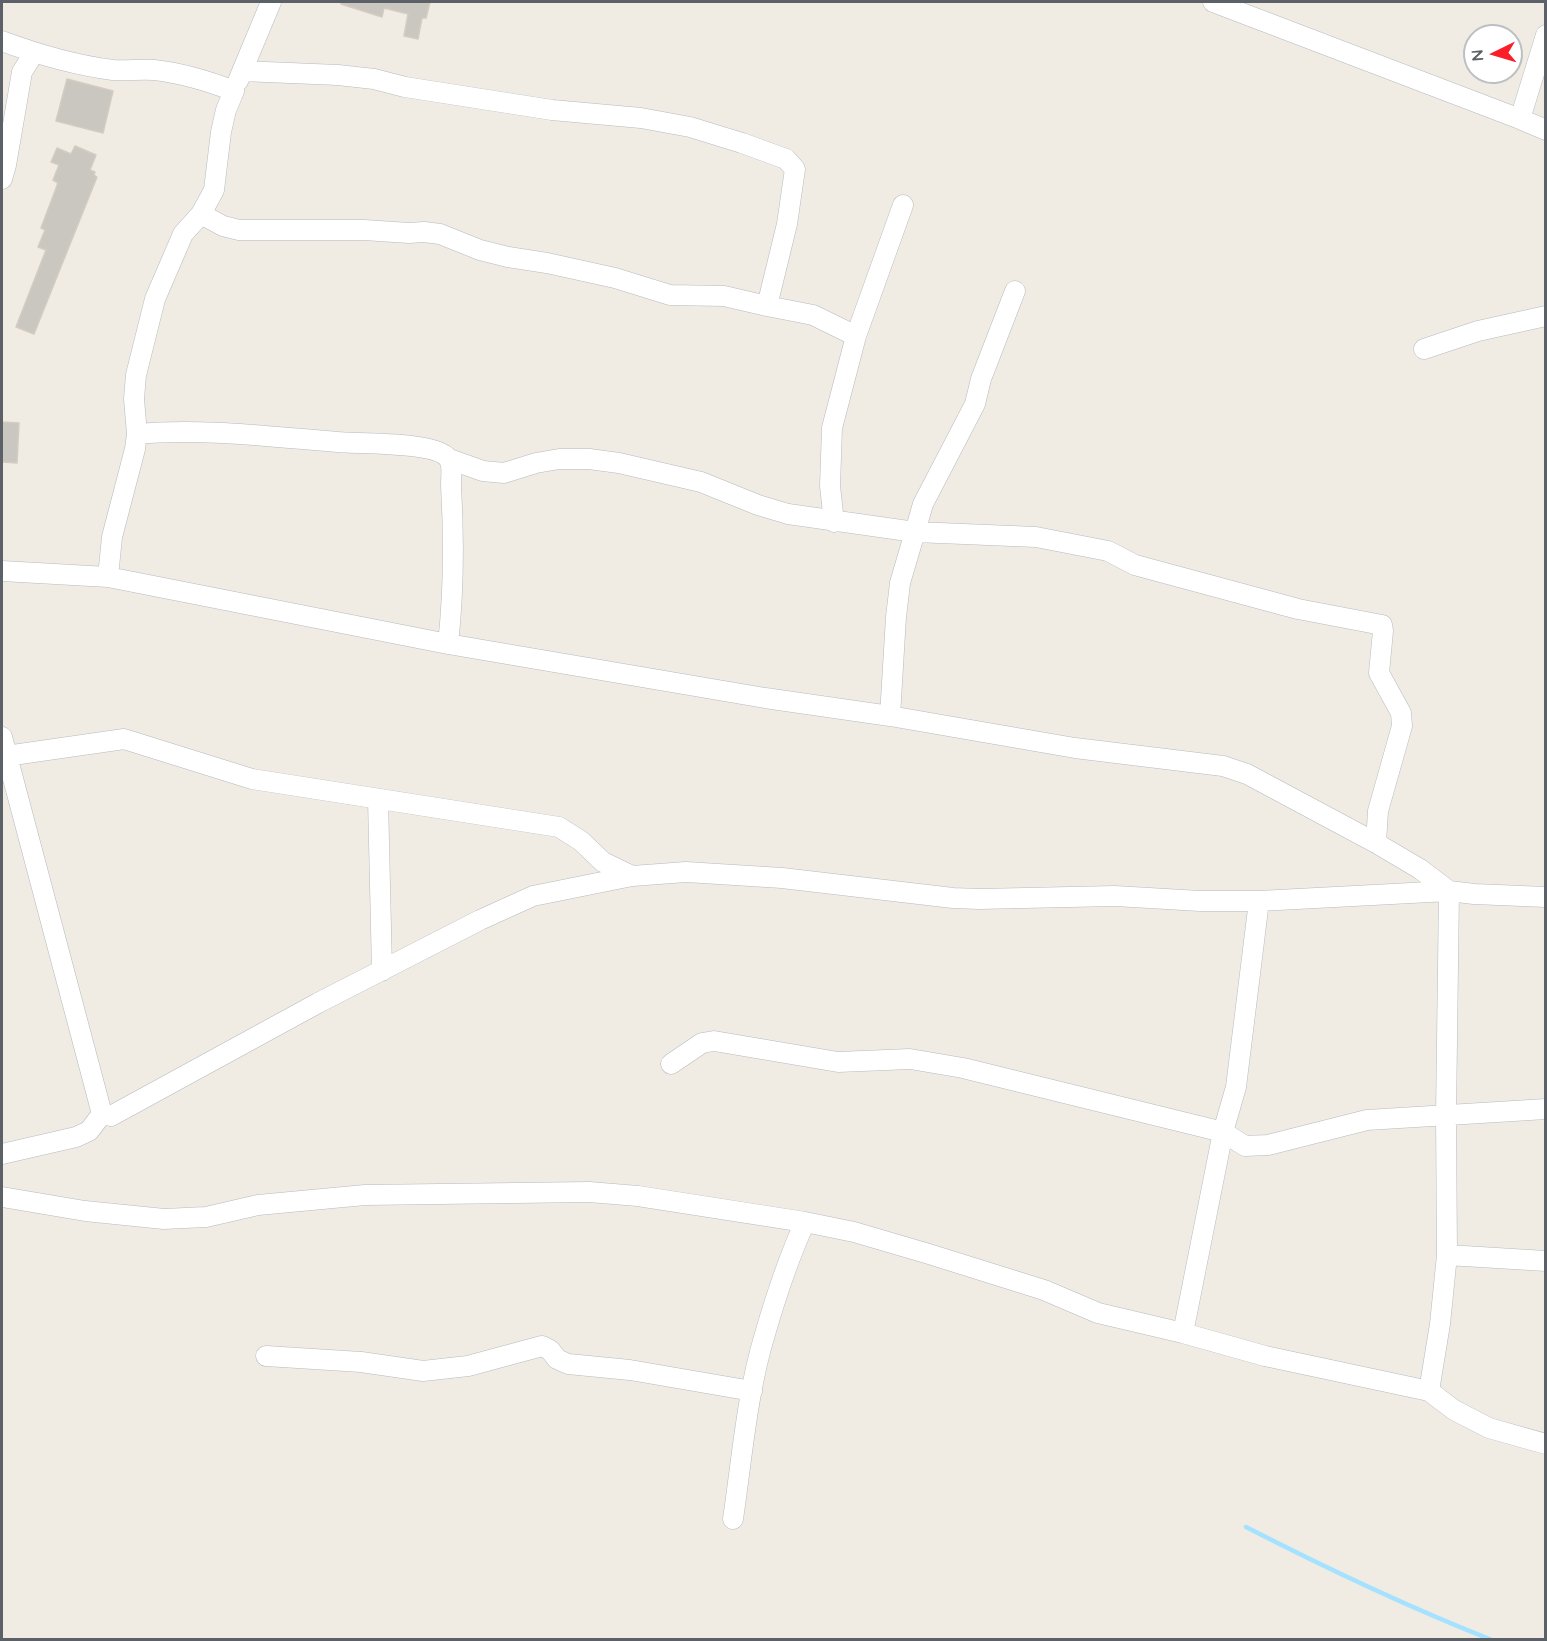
<!DOCTYPE html>
<style>
body{margin:0}
#map{position:relative;width:1547px;height:1641px;overflow:hidden;background:#f0ebe3;font-family:Quicksand,sans-serif}
canvas{display:block}
.frame{position:absolute;inset:0;border:3px solid #5b6166;pointer-events:none}
.north{position:absolute;left:1463px;top:24px;width:60px;height:60px;box-sizing:border-box;background:#fff;border:2px solid #bdc0c2;border-radius:50%;rotate:265deg;font-size:16px;font-weight:700;line-height:24px;text-align:center;color:#5b6166}
.north::after{content:'';display:block;margin:auto;width:21px;height:27px;background:#fb1d27;clip-path:polygon(50% 0,100% 100%,50% 72%,0 100%)}
</style>
<div id="map">
<canvas width="1547" height="1641"></canvas>
<div class="frame"></div>
<div class="north">N</div>
</div>
<script>
const ctx = document.querySelector('canvas').getContext('2d');
ctx.lineJoin = 'round';
function trace(path, color, width, dash) {
  ctx.strokeStyle = color;
  ctx.lineWidth = width;
  ctx.lineCap = dash ? 'butt' : 'round';
  ctx.setLineDash(dash || []);
  ctx.stroke(path);
}
function paint(path, color) {
  ctx.fillStyle = color;
  ctx.fill(path, 'evenodd');
}
trace(new Path2D(`
 M1246,1527C1326,1568 1408,1607 1492,1640`), '#a4e2ff', 4.5);
const building = new Path2D(`
 M341,2H430L426,18H422L418,39L404,36L408,14L384,8L382,17L341,4Z
 M67,79L113,91L103,133L56,121Z
 M75,146L96,155L90,170L95,172L94,175L97,177L34,334L16,327L46,250L38,247L45,230L41,228L58,183L53,180L59,165L51,162L57,148L71,154Z
 M2,422L19,423L17,463L2,462Z`);
paint(building, '#cac6c0');
trace(building, '#d5ccc1', 1.5);
const minor = new Path2D(`
 M1213,2L1520,119L1546,130
 M2,41C37,54 75,65 113,70C127,71 140,69 154,70C182,73 208,81 234,91L226,110L221,132L214,190L201,214L183,234L155,299L136,375L134,399L137,434L135,449L112,537L108,577
 M242,71L338,75L374,79L405,87L552,110L641,118L690,127L742,143L786,159L795,169L787,224L767,306L813,315L856,336L832,428L830,486L834,522
 M238,81L271,2
 M1520,119L1546,35
 M2,179L6,165L22,72L34,53
 M201,214L223,226L239,230H364L409,233L424,232L440,234L480,250L508,257L547,263L615,278L670,295L724,296L767,306
 M1015,291L981,379L975,404L923,504L915,532L1036,537L1108,551L1135,565L1298,609L1382,625L1383,631L1379,673L1401,713L1402,726L1378,811L1376,843
 M856,336L903,205
 M1424,349L1478,331L1546,316
 M137,434C203,428 271,437 337,442C358,444 435,441 448,458C453,464 451,477 451,485C454,538 454,591 448,644
 M449,459L483,471L504,473L536,463L559,459H589L619,463L701,482L758,505L788,514L915,532L900,583L896,617L890,716
 M2,571L108,577L448,644L765,698L890,716L1075,748L1223,766L1247,774L1376,843L1420,869L1449,891L1446,1115L1447,1255L1440,1324L1429,1391
 M2,737L102,1114
 M6,756L124,739L252,779L559,827L581,841L603,862L632,876
 M378,799L382,971
 M671,1064L702,1043L714,1041L838,1062L910,1059L963,1068L1223,1132L1245,1146L1268,1145L1367,1120L1546,1109
 M102,1114L111,1116L318,1003L480,920L533,896L632,876L686,872L782,878L953,898L979,899L1115,896L1200,901H1259L1449,891L1474,894L1546,897
 M2,1154L76,1137L89,1131L102,1114
 M2,1197L85,1211L164,1219L206,1217L258,1205L365,1195L589,1192L638,1196L805,1222L854,1232L929,1254L1044,1290L1098,1313L1183,1333L1265,1356L1429,1391L1454,1410L1489,1428L1546,1444
 M1447,1255L1546,1261
 M1183,1333L1223,1132L1236,1087L1259,901
 M266,1356L361,1362L423,1371L468,1366L542,1346L550,1350L557,1359L568,1364L630,1370L752,1391
 M733,1519C742,1458 747,1393 765,1334C776,1296 789,1257 805,1222`);
trace(minor, '#b6babf', 21);
trace(minor, '#fff', 20);
</script>
